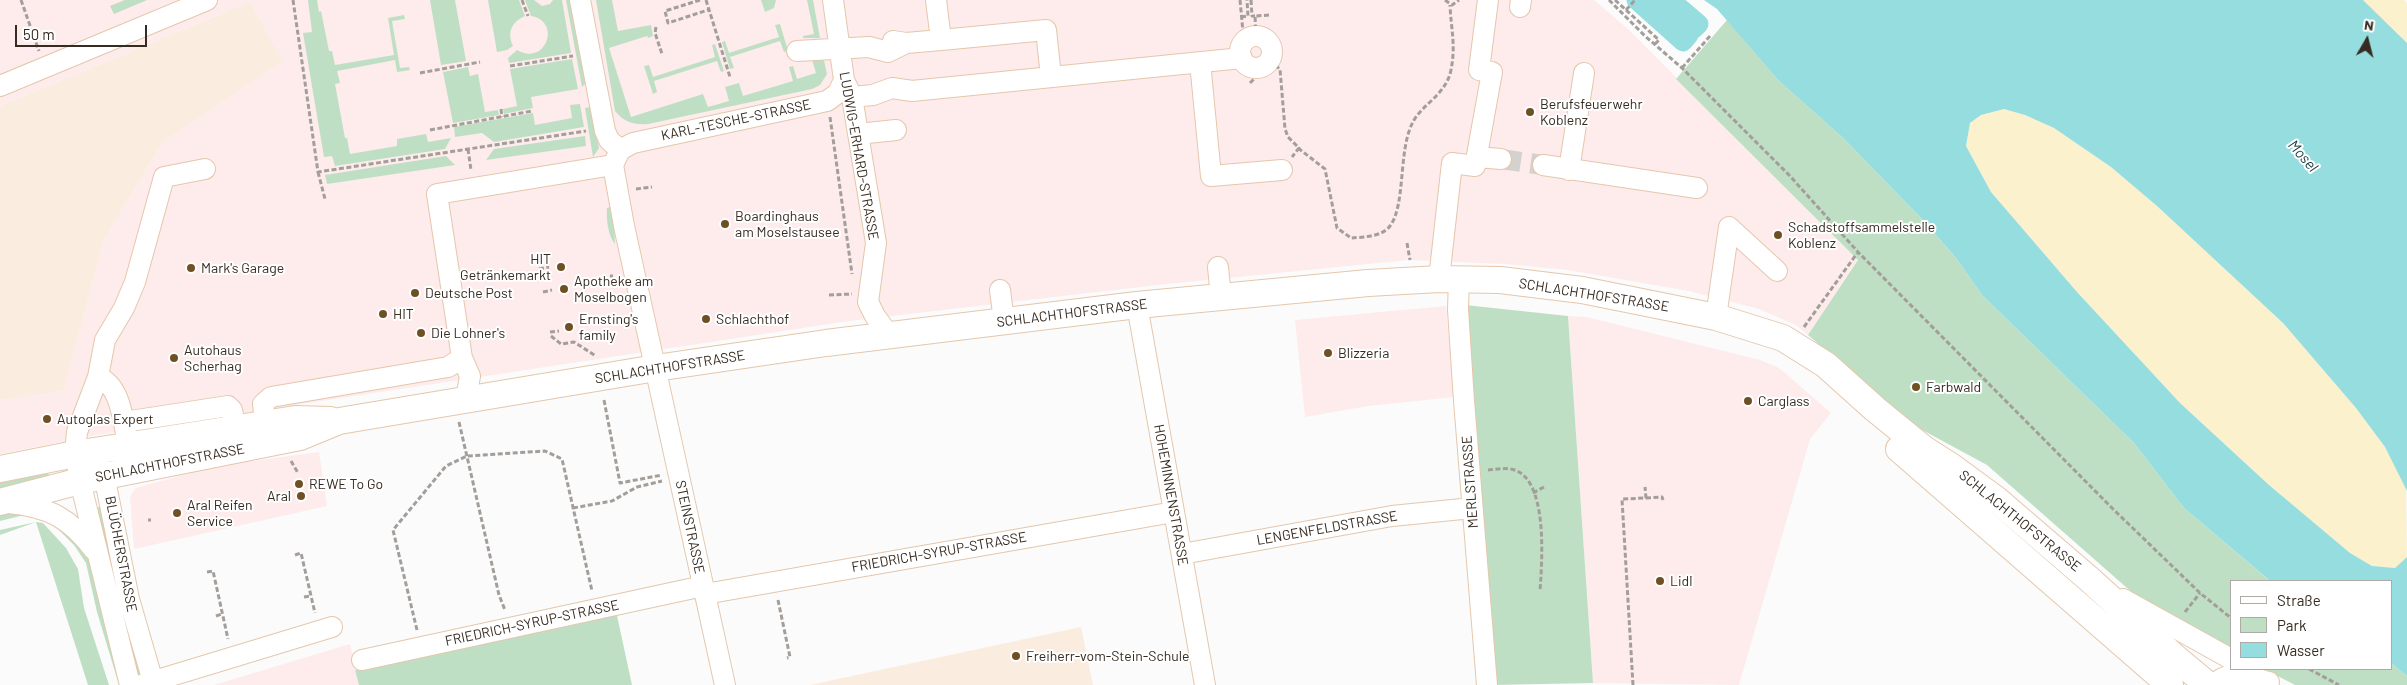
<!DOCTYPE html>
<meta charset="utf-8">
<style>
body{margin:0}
#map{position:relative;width:2407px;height:685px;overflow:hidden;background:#fbfbfb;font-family:Barlow,sans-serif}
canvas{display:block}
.legend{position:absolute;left:2230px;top:580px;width:162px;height:90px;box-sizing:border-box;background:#fff;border:1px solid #afaaa6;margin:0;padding:6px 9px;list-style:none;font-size:15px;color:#362b21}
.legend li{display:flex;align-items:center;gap:10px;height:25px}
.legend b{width:25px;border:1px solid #afaaa6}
.north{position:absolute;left:2342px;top:15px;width:50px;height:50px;-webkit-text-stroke:4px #fff;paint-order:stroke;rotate:8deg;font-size:14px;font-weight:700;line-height:20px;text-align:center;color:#362b21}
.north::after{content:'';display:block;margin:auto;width:18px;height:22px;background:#362b21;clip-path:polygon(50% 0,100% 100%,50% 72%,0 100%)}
.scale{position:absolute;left:15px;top:25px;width:132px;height:22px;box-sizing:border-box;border:2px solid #362b21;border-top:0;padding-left:6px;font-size:15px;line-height:18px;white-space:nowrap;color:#362b21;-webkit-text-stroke:4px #fff;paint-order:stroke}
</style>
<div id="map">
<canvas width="2407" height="685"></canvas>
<ul class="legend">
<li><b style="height:6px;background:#fff"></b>Straße</li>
<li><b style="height:14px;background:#bfdfc5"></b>Park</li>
<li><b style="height:14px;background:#96dddf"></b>Wasser</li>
</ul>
<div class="north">N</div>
<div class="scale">50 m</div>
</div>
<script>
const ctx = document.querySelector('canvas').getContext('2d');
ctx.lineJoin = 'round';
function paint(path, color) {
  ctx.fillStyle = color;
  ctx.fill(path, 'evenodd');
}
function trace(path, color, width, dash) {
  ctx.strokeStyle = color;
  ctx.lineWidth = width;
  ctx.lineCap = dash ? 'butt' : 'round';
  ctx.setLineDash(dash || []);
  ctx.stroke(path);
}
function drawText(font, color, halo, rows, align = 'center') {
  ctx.font = font + ' Barlow,sans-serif';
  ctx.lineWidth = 4;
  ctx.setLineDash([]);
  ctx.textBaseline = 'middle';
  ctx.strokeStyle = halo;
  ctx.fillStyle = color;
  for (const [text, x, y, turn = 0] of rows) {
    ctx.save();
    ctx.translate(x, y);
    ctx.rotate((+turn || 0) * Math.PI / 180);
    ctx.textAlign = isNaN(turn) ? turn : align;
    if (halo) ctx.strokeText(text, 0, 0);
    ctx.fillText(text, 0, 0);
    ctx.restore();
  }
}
paint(new Path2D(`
 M0,0H1594L1628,29L1858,260L1808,335L1796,325L1759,309L1689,291L1568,270L1505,264L1408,260L1157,285L849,321L97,435L0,454V400L64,391L103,241L163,142L281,61L250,2L0,106Z
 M1446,306L1454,397L1368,406L1305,417L1295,320Z
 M1568,316L1587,317L1760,360L1777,367L1785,373L1831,413L1810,439L1739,685L1593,683Z
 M319,452L327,506L134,549L130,496L136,488L215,466Z
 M350,644L359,685H214Z`), '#fdeceb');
paint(new Path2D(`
 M250,2L282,61L163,142L103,241L64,391L0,400V106Z
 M1081,627L1093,685H810Z`), '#faecdf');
paint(new Path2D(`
 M125,0H147L114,14L110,6Z
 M308,0H317L319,12L321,11L329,51H332L335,65L394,55L388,18L404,15L405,19L392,21L400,68L409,67L410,70L397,72L395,60L337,71L340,83L335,84L345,138H347L350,154L397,146V139L426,134L428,142L451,138L445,149L335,166L332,156L324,157L303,33L312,32Z
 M430,0H455L466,61L441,65Z
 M488,0H519L525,16C511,22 507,33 513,46L507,50L497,52Z
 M525,0H534L542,6L550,4L553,0H562L571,53L509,63L508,58L517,50C546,67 562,21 531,16Z
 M566,0H571L587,82L582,87Z
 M596,0H612L618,31L651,25L653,36L648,38L647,36L609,48L631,117L703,94L708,107L729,101L725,87L739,83L743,96L793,81L789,67L793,66L797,79L816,73L812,60L823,56L827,74L820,85L812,89L648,124C633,125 624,122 615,111Z
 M761,0H776L774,8L765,12Z
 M807,0H813L820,38H803V36L814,34Z
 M1727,20L1778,80L1843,138L1921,218L1956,258L1982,295L2134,443L2184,508L2270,581H2231V652L2135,595L1987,465L1913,425L1808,335L1858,260L1676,79Z
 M780,24L788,51L784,52L780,41L730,57L734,68L730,69L722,42L725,41L729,53L779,37L775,25Z
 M715,44L724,71L721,72L717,61L654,81L657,92L653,94L644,66L649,65L653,77L715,57L712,45Z
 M572,59L578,89L531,97L533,108L504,114L503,109L517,106L510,69Z
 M468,67L470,76L478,74L485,112L498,110L499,115L453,123L443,72Z
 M580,104L584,127L494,142L482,133L455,137L454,127L533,113L535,125L572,118L570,105Z
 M590,107L599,148L593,157L585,108Z
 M585,136L586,146L486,160L494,149Z
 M446,156L455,165L327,184L325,175Z
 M610,207L614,226L615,244C608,236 606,218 607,208Z
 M1465,305L1568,316L1593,683L1492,685Z
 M47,468L50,480L0,495V477Z
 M103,506L147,678L140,680L126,641L95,508Z
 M0,512L28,514L0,521Z
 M36,522L0,535V530L36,522L43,523L66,548L78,569L84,608L109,685H88Z
 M61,526L92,561L126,685H119L97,612L86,563L74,545L59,530Z
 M616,611L632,685H359L355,670Z
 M2391,663L2407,676V685H2295L2264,669H2391Z`), '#bfdfc5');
paint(new Path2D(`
 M2363,0H2404L2407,3V43Z
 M2004,109L2025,115L2054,128L2111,167L2157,206L2283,323L2356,408L2385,447L2406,486L2407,557L2395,568L2372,566L2350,553L2269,485L2180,403L2077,292L1991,192L1966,146L1970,123L1981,115Z`), '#fbf1cc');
paint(new Path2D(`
 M1704,0H2363L2407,43V491L2385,447L2356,408L2283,323L2157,206L2111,167L2054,128L2025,115L2004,109L1981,115L1970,123L1966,146L1991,192L2077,292L2180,403L2269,485L2350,553L2372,566L2395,568L2407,557V676L2391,663V581L2269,580L2184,508L2134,443L1982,295L1956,258L1921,218L1843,138L1778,80L1717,9Z`), '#96dddf');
trace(new Path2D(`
 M1636,0L1683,42L1689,35L1648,0
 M1671,0L1699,24L1694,29L1678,15`), '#96dddf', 19);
trace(new Path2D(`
 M1501,159L1543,165`), '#d4d1cf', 20, [20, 10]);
const minor = new Path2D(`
 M580,0L605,131L609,140L620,150
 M833,0L844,80L852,97L876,243L868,302L875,316L889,335
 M936,0L941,40L1046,30L1051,77
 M1520,7L1521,0
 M1240 52a16 16 0 1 1 32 0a16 16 0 1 1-32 0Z
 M893,41L906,43L941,40
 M797,51L869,47L888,52L906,43
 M1200,62L1211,176L1282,170
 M0,86L207,0
 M852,97L873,95L892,88L912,91L1242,58
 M858,134L896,130
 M1477,157L1501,159
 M1543,165L1697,188
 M1569,170L1584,73
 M1218,267L1221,297
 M1459,278L1458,310L1464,401L1487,685
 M1439,279L1452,163L1475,166L1492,72L1479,70L1488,0
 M1000,290L1004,321
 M1137,305L1205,685
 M1716,317L1729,227L1777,271
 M98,377C119,385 122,414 126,433
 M466,399L470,376L462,358L437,194L613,165
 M124,422L228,406L232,410L238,441
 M265,423L263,404L271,397L448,367L462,358
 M75,454L94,461L103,470L129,599L154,685
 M9,503C49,507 70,518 94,550
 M1182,554L1392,516L1472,508
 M705,594L1174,512
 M2123,599L2231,659
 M362,660L703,586
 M130,685L80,481L75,454L77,432L98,377L105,340L124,308L135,282L164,177L205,169
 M141,685L332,627
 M725,685L624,226L613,165L620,150L633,143L827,101L838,93L844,80
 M2214,685C2229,668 2250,677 2269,682`);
const major = new Path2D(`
 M1899,449L2170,685
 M0,469L75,454L295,419L330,420
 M0,502L80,481L300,437L339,421L656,368L826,343L1137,305L1368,283L1439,279L1500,280L1582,290L1716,317L1783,338L1826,365L1875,409L1924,449L1952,467L1997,500L2089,579L2178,660L2208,685`);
trace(minor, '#e4c7ac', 22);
trace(major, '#e4c7ac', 28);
trace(new Path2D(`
 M21,0L39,51
 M293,0L318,172L586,131
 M522,0L528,16
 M700,0L665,11L668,23L708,10
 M706,0L730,77
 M1240,0L1243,32L1247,40
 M1251,0L1252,16H1255
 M1445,0L1452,5L1459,0
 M1609,0L1645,36L1682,68L1790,176L1858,252L2113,509L2200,593L2231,618
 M1615,0L1659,40L1655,44
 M1626,10L1635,0
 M1241,17L1248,16L1247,0
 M656,27L655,33L662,54
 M1256,37L1255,16L1270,15
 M1269,61L1280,69L1285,129L1288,137L1299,148L1292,157
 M510,66L573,56
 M1682,68L1710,36
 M420,73L480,62
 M1250,83L1255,78L1258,68
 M501,109L502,117
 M830,117L852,274
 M430,130L532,111
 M1298,148L1325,169L1337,228L1351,238C1363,237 1382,237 1390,226C1406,205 1398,149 1413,122C1422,104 1446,95 1451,70C1456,45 1451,29 1450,5
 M468,149L471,170
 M318,172L325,199
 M636,189L652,187
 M1407,243L1410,260
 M539,269L549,267
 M610,276H613
 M543,292L552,290
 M829,295L852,294
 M1804,327L1858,252
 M550,332L559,331
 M551,336L561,344L574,342L596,356
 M604,400L620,483L662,475
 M459,422L499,595L505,610
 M291,461L298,473
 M1488,470C1499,469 1512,466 1522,474C1547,494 1542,562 1540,591
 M1533,493L1544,487
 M1646,498L1662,497L1663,500
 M282,500L288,499
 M573,508L612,501L637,487L662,481
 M148,520H151
 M295,555L301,553L315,613
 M207,572L213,571L228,639
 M304,597L311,596
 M778,600L790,657L787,658
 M2185,612L2200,593
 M216,616L222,614
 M417,630L393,530L446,466L467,456L545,451L562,459L592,591
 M2309,669L2339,685
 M1633,685L1622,499L1646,498L1645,487`), '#a39e9a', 3, [5, 2.5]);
trace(minor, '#fff', 20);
trace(major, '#fff', 26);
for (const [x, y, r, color] of [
 [1530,112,5,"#6f5025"],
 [725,224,5,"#6f5025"],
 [1778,235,5,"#6f5025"],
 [561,267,5,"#6f5025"],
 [191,268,5,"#6f5025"],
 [564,289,5,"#6f5025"],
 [415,293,5,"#6f5025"],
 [383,314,5,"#6f5025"],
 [706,319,5,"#6f5025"],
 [569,327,5,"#6f5025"],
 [421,333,5,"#6f5025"],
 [1328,353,5,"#6f5025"],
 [174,358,5,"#6f5025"],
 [1916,387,5,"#6f5025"],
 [1748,401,5,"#6f5025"],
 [47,419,5,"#6f5025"],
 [299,484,5,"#6f5025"],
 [301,496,5,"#6f5025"],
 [177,513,5,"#6f5025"],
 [1660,581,5,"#6f5025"],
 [1016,656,5,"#6f5025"]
]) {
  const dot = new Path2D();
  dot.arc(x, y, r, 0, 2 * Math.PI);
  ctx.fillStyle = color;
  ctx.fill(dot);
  trace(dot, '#fff', 2);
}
drawText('14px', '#362b21', '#fff', [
 ["Berufsfeuerwehr",1540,104],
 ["Koblenz",1540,120],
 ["Boardinghaus",735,216],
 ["am Moselstausee",735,232],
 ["Schadstoffsammelstelle",1788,227],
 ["Koblenz",1788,243],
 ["HIT",551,259,"right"],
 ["Getränkemarkt",551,275,"right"],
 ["Mark's Garage",201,268],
 ["Apotheke am",574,281],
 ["Moselbogen",574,297],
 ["Deutsche Post",425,293],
 ["HIT",393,314],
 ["Ernsting's",579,319],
 ["family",579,335],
 ["Schlachthof",716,319],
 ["Die Lohner's",431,333],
 ["Autohaus",184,350],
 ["Scherhag",184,366],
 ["Blizzeria",1338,353],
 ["Farbwald",1926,387],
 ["Carglass",1758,401],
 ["Autoglas Expert",57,419],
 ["REWE To Go",309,484],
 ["Aral",291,496,"right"],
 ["Aral Reifen",187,505],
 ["Service",187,521],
 ["Lidl",1670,581],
 ["Freiherr-vom-Stein-Schule",1026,656]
], 'left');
drawText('14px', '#362b21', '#fff', [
 ["KARL-TESCHE-STRASSE",736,120,-12],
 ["LUDWIG-ERHARD-STRASSE",859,156,80],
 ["SCHLACHTHOFSTRASSE",1594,295,9],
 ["SCHLACHTHOFSTRASSE",1072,313,-7],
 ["SCHLACHTHOFSTRASSE",670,367,-9],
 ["SCHLACHTHOFSTRASSE",170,463,-11],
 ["MERLSTRASSE",1470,482,-94],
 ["HOHEMINNENSTRASSE",1171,495,80],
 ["SCHLACHTHOFSTRASSE",2020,521,39],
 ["STEINSTRASSE",690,527,78],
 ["LENGENFELDSTRASSE",1327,528,-10],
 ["FRIEDRICH-SYRUP-STRASSE",939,552,-10],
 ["BLÜCHERSTRASSE",121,554,79],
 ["FRIEDRICH-SYRUP-STRASSE",532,623,-12]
]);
drawText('italic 15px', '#16393b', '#fff', [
 ["Mosel",2303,156,49]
]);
</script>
